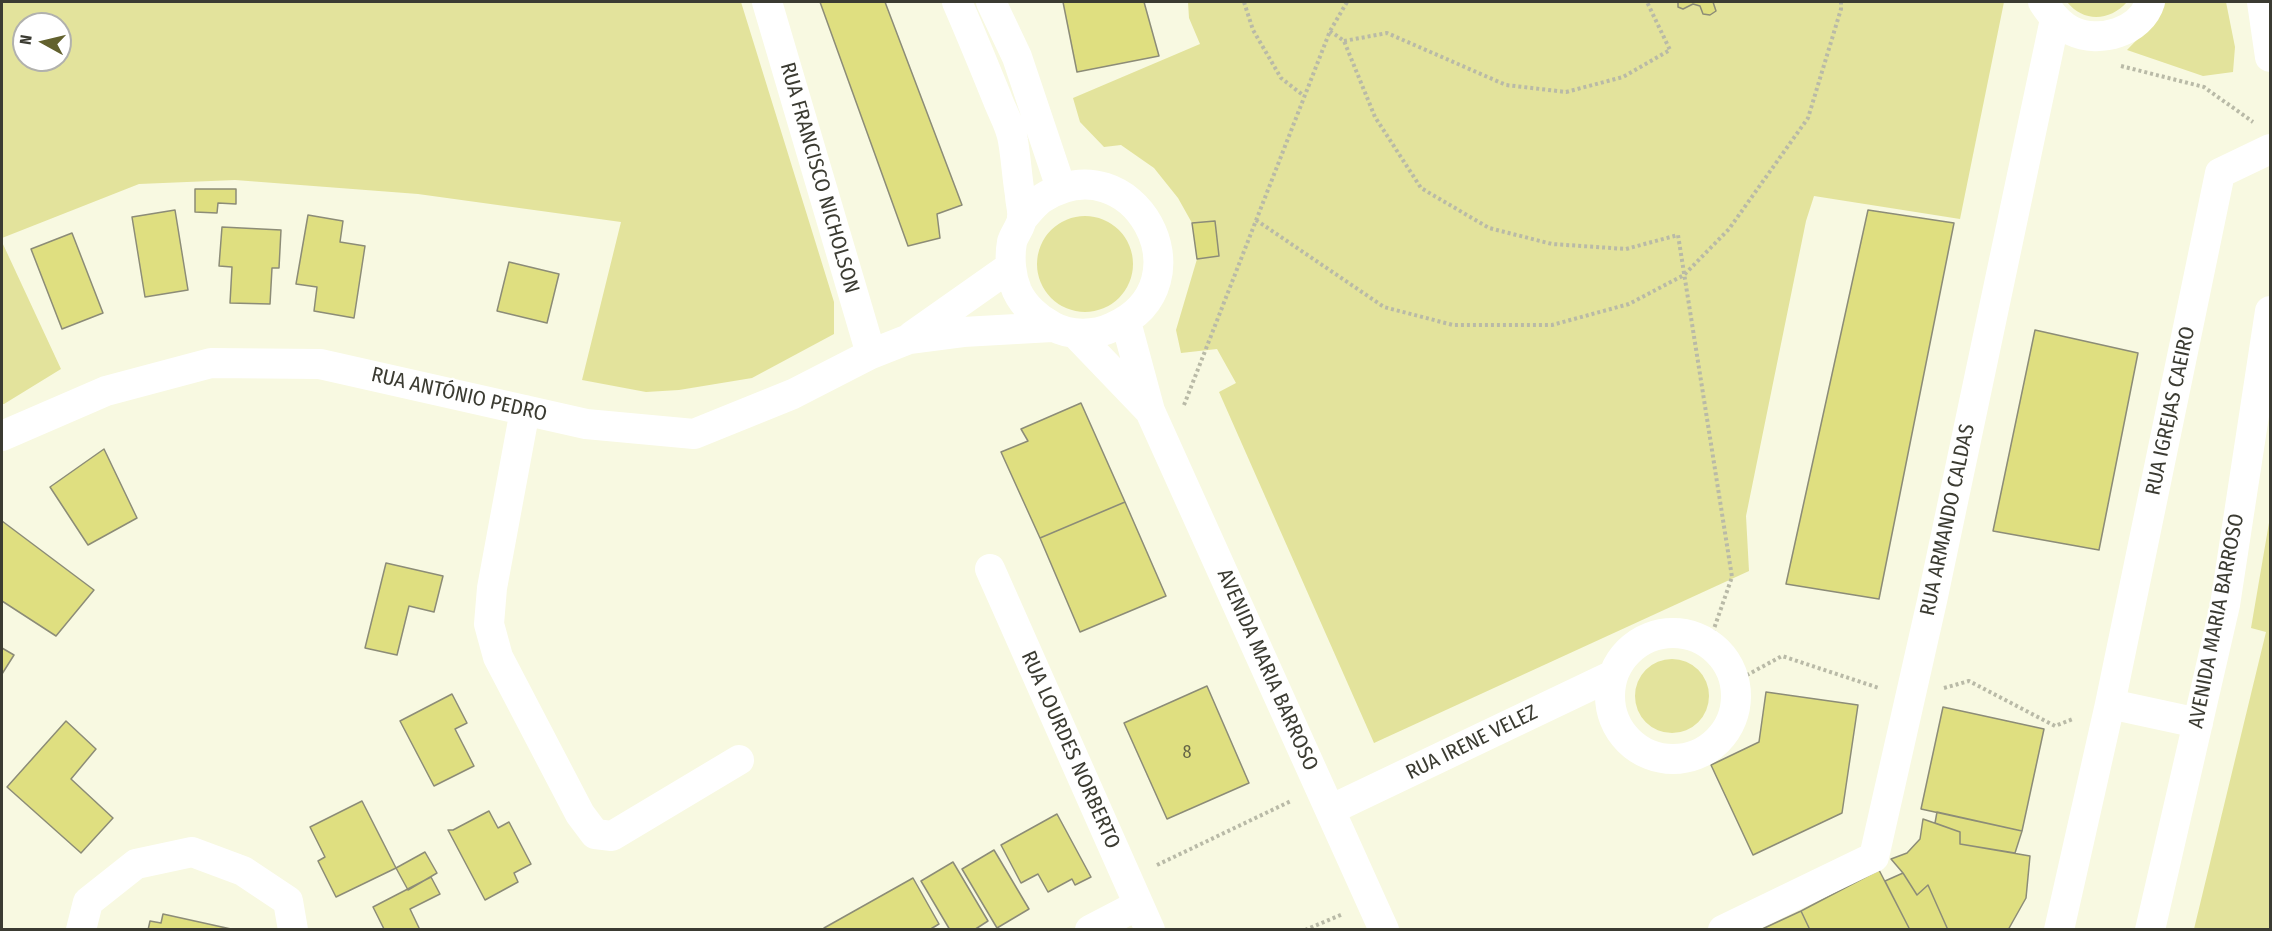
<!DOCTYPE html>
<meta charset="utf-8">
<style>
body{margin:0}
#map{position:relative;width:2272px;height:931px;overflow:hidden;background:#f8f9e1;font-family:"Fira Sans Condensed",sans-serif}
canvas{display:block}
.frame{position:absolute;inset:0;border:3px solid #3b3b32;pointer-events:none}
.north{position:absolute;left:12px;top:12px;width:60px;height:60px;box-sizing:border-box;background:#fff;border:2px solid #b1b1ad;border-radius:50%;rotate:278deg;font-size:16px;font-weight:700;line-height:24px;text-align:center;color:#3b3b32}
.north::after{content:'';display:block;margin:auto;width:21px;height:27px;background:#62612e;clip-path:polygon(50% 0,100% 100%,50% 72%,0 100%)}
</style>
<div id="map">
<canvas width="2272" height="931"></canvas>
<div class="frame"></div>
<div class="north">N</div>
</div>
<script>
const ctx = document.querySelector('canvas').getContext('2d');
ctx.lineJoin = 'round';
function paint(path, color) {
  ctx.fillStyle = color;
  ctx.fill(path, 'evenodd');
}
function trace(path, color, width, dash) {
  ctx.strokeStyle = color;
  ctx.lineWidth = width;
  ctx.lineCap = dash ? 'butt' : 'round';
  ctx.setLineDash(dash || []);
  ctx.stroke(path);
}
function drawText(font, color, halo, rows, align = 'center') {
  ctx.font = font + ' "Fira Sans Condensed",sans-serif';
  ctx.lineWidth = 4.5;
  ctx.setLineDash([]);
  ctx.textBaseline = 'middle';
  ctx.strokeStyle = halo;
  ctx.fillStyle = color;
  for (const [text, x, y, turn = 0] of rows) {
    ctx.save();
    ctx.translate(x, y);
    ctx.rotate((+turn || 0) * Math.PI / 180);
    ctx.textAlign = isNaN(turn) ? turn : align;
    if (halo) ctx.strokeText(text, 0, 0);
    ctx.fillText(text, 0, 0);
    ctx.restore();
  }
}
paint(new Path2D(`
 M2,2H741L834,302V334L752,378L679,390L646,392L582,380L621,222L418,194L235,180L139,184L2,238ZM24,24H60V60H24Z
 M1188,2H2004L1960,219L1814,196L1806,221L1746,516L1749,571L1374,743L1219,392L1236,383L1217,349L1181,353L1176,330L1197,259L1192,223L1178,198L1154,168L1121,145L1104,147L1080,122L1073,98L1200,44L1189,18Z
 M2067,2H2127C2110,21 2084,23 2067,2Z
 M2161,2H2226L2235,47L2233,72L2203,76L2127,50L2156,20Z
 M1037 264a48 48 0 1 1 96 0a48 48 0 1 1-96 0Z
 M2,242L61,369L4,404H2Z
 M2270,517V929H2194L2266,632L2251,628Z
 M1635 696a37 37 0 1 1 74 0a37 37 0 1 1-74 0Z`), '#e3e39c');
const building = new Path2D(`
 M820,2H885L962,205L937,214L940,238L908,246Z
 M1063,2H1144L1159,56L1077,72Z
 M1678,2H1713L1716,11L1710,15L1703,14L1700,6L1693,4L1683,9L1678,7Z
 M195,189H236V204L218,203L217,213L195,212Z
 M175,210L188,290L145,297L132,217Z
 M1868,210L1954,223L1879,599L1786,584Z
 M308,215L343,221L340,242L365,246L354,318L314,311L317,287L296,284Z
 M1215,221L1219,256L1197,259L1192,223Z
 M222,227L281,230L279,268H272L270,304L230,303L232,267L219,266Z
 M72,233L103,313L62,329L31,249Z
 M509,262L559,274L547,323L497,311Z
 M2035,330L2138,353L2099,550L1993,531Z
 M1081,403L1125,502L1040,538L1001,452L1028,441L1021,429Z
 M104,449L137,518L88,545L50,487Z
 M1125,502L1166,596L1080,632L1040,538Z
 M2,521L94,590L56,636L2,601Z
 M386,563L443,576L434,612L409,606L397,655L365,648Z
 M2,648L14,655L2,674Z
 M1207,686L1249,783L1167,819L1124,723Z
 M1766,692L1858,705L1842,813L1753,855L1711,765L1759,742Z
 M452,694L467,723L455,729L474,766L434,786L400,721Z
 M1943,707L2044,729L2022,831L1921,809Z
 M66,721L96,749L71,779L113,818L81,853L7,787Z
 M362,801L396,868L336,897L318,861L325,857L310,827Z
 M489,811L498,828L509,822L531,864L514,873L518,882L485,900L448,830H453Z
 M1937,812L2022,831L2015,853L1960,844V832L1935,823Z
 M1057,814L1091,877L1075,885L1072,879L1048,892L1038,874L1021,883L1001,845Z
 M1923,819L1960,832V844L2030,856L2026,898L2008,930H1948L1928,885L1917,895L1903,873L1891,859L1907,853L1920,839Z
 M994,850L1029,909L997,928L962,869Z
 M425,852L437,873L408,890L396,868Z
 M953,862L988,921L974,930H950L921,881Z
 M1879,870L1910,930H1810L1801,911Z
 M1903,873L1917,895L1928,885L1948,930H1910L1885,881Z
 M431,877L440,894L410,909L420,930H382L384,929L373,907Z
 M913,878L939,924L929,930H825L824,928Z
 M1801,911L1810,930H1760Z
 M163,914L231,929V930H148L150,921L161,923Z`);
paint(building, '#dfdf80');
trace(building, '#8c8c77', 1.5);
trace(new Path2D(`
 M1244,2L1253,30L1281,78L1304,96
 M1330,31L1344,41L1375,117L1421,188L1489,228L1552,244L1626,249L1678,235L1732,577L1709,643
 M1344,41L1387,33L1506,85L1566,92L1623,77L1670,50L1647,2
 M2121,66L2204,87L2253,122
 M1256,220L1384,307L1453,325H1552L1629,304L1684,275L1729,229L1808,118L1841,9V2
 M1184,405L1330,31L1347,2
 M1736,681L1782,656L1879,688
 M1944,688L1969,681L2055,726L2073,719
 M1157,865L1291,801
 M1305,930L1343,914`), '#b9baa7', 4, [3, 3]);
trace(new Path2D(`
 M767,2L871,354
 M957,2C971,34 984,66 997,98C1002,112 1011,126 1013,141C1016,158 1017,177 1020,195C1020,202 1023,210 1022,217C1022,226 1014,234 1012,242C1009,258 1011,277 1017,291C1024,306 1038,319 1052,326C1070,336 1094,336 1113,327C1211,284 1133,139 1041,199C1034,204 1028,212 1022,219
 M991,2L1017,57L1061,188
 M2043,2C2050,13 2059,25 2072,31C2099,44 2141,32 2150,2
 M2262,2L2270,57
 M1126,322L1150,411L1384,930
 M1076,334L1148,409
 M912,336L1010,267
 M525,410L492,588L489,624L498,657L580,814L595,834L612,836L739,760
 M2,436L106,391L211,363L320,364L586,424L694,434L793,394L871,354L909,339L963,332L1052,327
 M990,569L1150,930
 M1610 696a63 63 0 1 1 126 0a63 63 0 1 1-126 0Z
 M2110,704L2198,723
 M1330,810L1613,675
 M81,930L88,902L136,864L192,852L243,871L288,901L293,930
 M1090,930L1138,905
 M1723,930L1874,857L1932,601L2055,19
 M2059,930L2110,704L2220,173L2270,149
 M2150,930L2225,605L2270,311`), '#fff', 30);
drawText('18px', '#646446', null, [
 ["8",1187,753]
]);
drawText('21px', '#3b3b32', '#fff', [
 ["RUA FRANCISCO NICHOLSON",819,178,74],
 ["RUA ANTÓNIO PEDRO",459,395,13],
 ["RUA IGREJAS CAEIRO",2171,411,-78],
 ["RUA ARMANDO CALDAS",1948,520,-78],
 ["AVENIDA MARIA BARROSO",2217,621,-79],
 ["AVENIDA MARIA BARROSO",1267,670,66],
 ["RUA IRENE VELEZ",1472,743,-26],
 ["RUA LOURDES NORBERTO",1070,750,66]
]);
</script>
